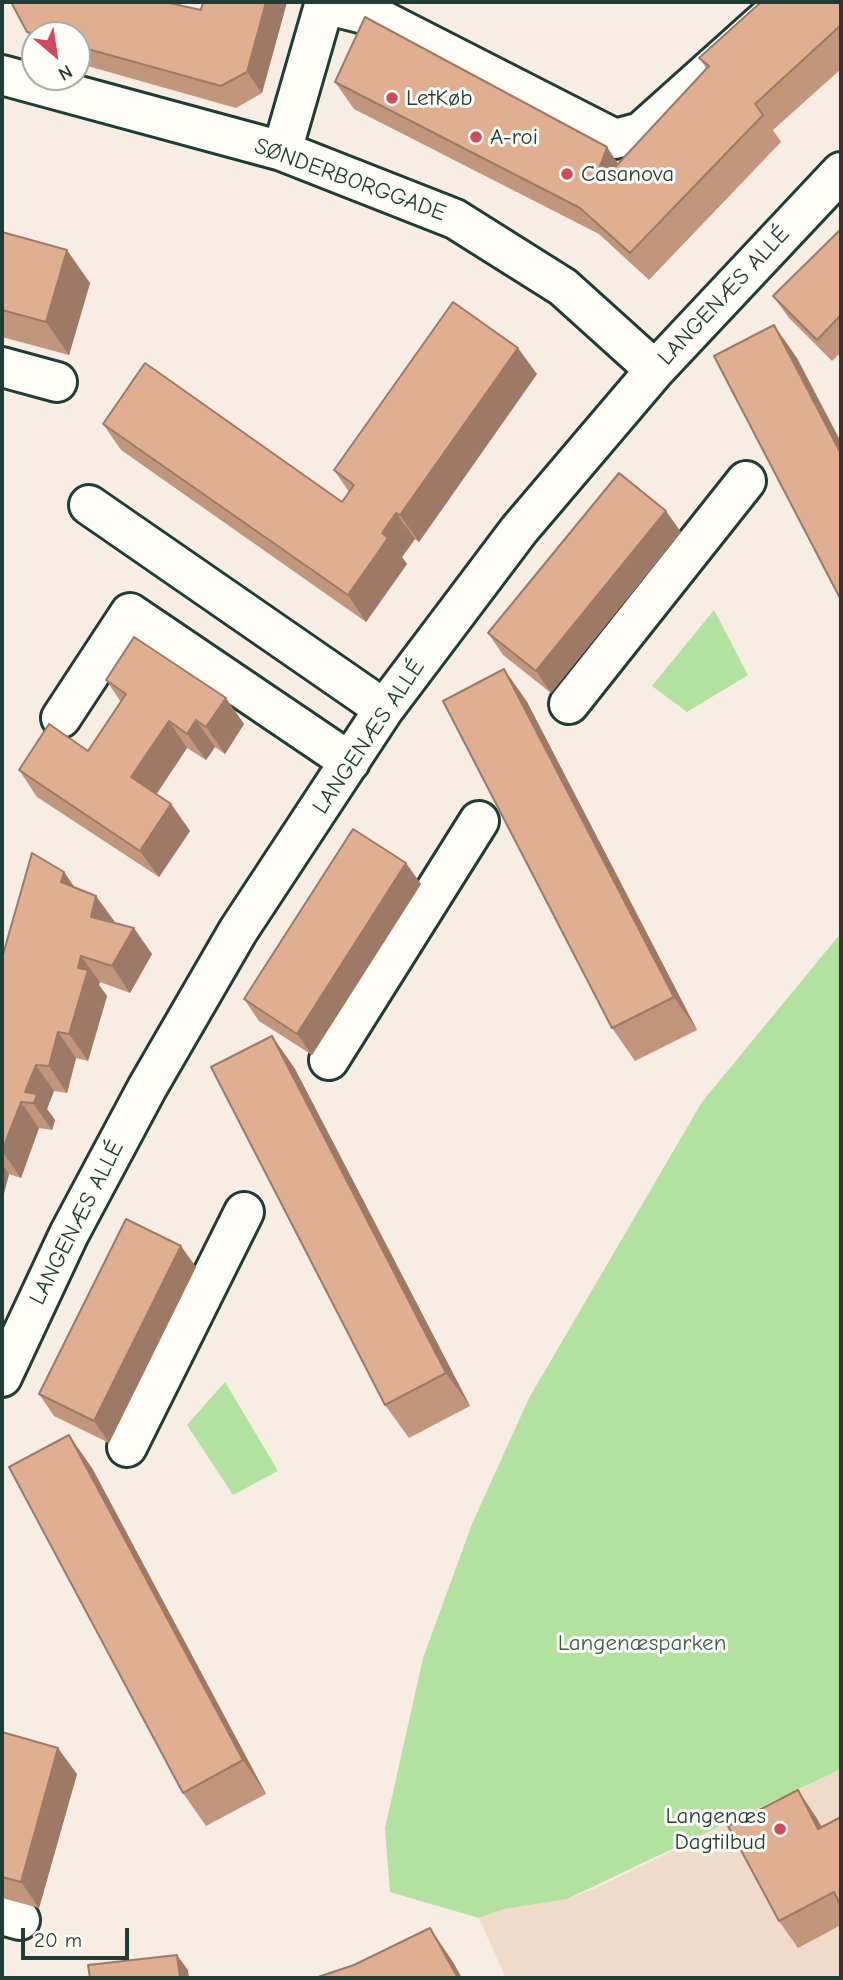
<!DOCTYPE html>
<meta charset="utf-8">
<style>
body{margin:0}
#map{position:relative;width:843px;height:1980px;overflow:hidden;background:#f7ede3;font-family:"Comic Neue",sans-serif}
canvas{display:block}
.frame{position:absolute;inset:0;border:4px solid #1f3d34;pointer-events:none}
.north{position:absolute;left:21px;top:21px;width:70px;height:70px;box-sizing:border-box;background:#fdfcf7;border:2px solid #a4b0a9;border-radius:50%;rotate:151deg;font-size:19px;font-weight:700;line-height:28px;text-align:center;color:#1f3d34}
.north::after{content:'';display:block;margin:auto;width:24px;height:32px;background:#d1495b;clip-path:polygon(50% 0,100% 100%,50% 72%,0 100%)}
.scale{position:absolute;left:21px;top:1928px;width:108px;height:32px;box-sizing:border-box;border:4px solid #1f3d34;border-top:0;padding-left:9px;font-size:21px;line-height:24px;white-space:nowrap;color:#1f3d34;-webkit-text-stroke:5px #fdfcf7;paint-order:stroke}
</style>
<div id="map">
<canvas width="843" height="1980"></canvas>
<div class="frame"></div>
<div class="north">N</div>
<div class="scale">20 m</div>
</div>
<script>
const ctx = document.querySelector('canvas').getContext('2d');
ctx.lineJoin = 'round';
function paint(path, color) {
  ctx.fillStyle = color;
  ctx.fill(path, 'evenodd');
}
function trace(path, color, width, dash) {
  ctx.strokeStyle = color;
  ctx.lineWidth = width;
  ctx.lineCap = dash ? 'butt' : 'round';
  ctx.setLineDash(dash || []);
  ctx.stroke(path);
}
function drawText(font, color, halo, rows, align = 'center') {
  ctx.font = font + ' "Comic Neue",sans-serif';
  ctx.lineWidth = 6;
  ctx.setLineDash([]);
  ctx.textBaseline = 'middle';
  ctx.strokeStyle = halo;
  ctx.fillStyle = color;
  for (const [text, x, y, turn = 0] of rows) {
    ctx.save();
    ctx.translate(x, y);
    ctx.rotate((+turn || 0) * Math.PI / 180);
    ctx.textAlign = isNaN(turn) ? turn : align;
    if (halo) ctx.strokeText(text, 0, 0);
    ctx.fillText(text, 0, 0);
    ctx.restore();
  }
}
paint(new Path2D(`
 M841,1769V1978H506L479,1918L504,1909L567,1899L596,1888Z`), '#f0daca');
paint(new Path2D(`
 M714,610L748,675L687,712L652,686Z
 M841,933V1769L567,1899L504,1909L479,1918L390,1892L385,1828L423,1658L472,1524L529,1398L702,1102Z
 M225,1382L278,1471L233,1495L187,1425Z`), '#b2e1a0');
const minor = new Path2D(`
 M324,4L376,17L615,139L641,132L786,2
 M2,75L282,151L455,219L563,287L655,370
 M282,151L325,2
 M2,367L57,382
 M89,505L384,709
 M569,704L746,481
 M61,718L130,613L350,762
 M329,1060L479,821
 M2,1377L69,1234L147,1088L238,931L384,709L519,530L655,370L841,172
 M127,1447L244,1212
 M2,1915L20,1920`);
trace(minor, '#1f3d34', 44);
trace(minor, '#fdfcf7', 38);
paint(new Path2D(`
 M203,2H287L262,93L236,108L77,63V35H35V43L27,32L201,10Z
 M841,2V69L773,130L781,142L649,280L599,234L354,109L335,82L618,164L707,69L699,58Z
 M841,229V352L832,361L789,318L773,296Z
 M2,232L90,283L69,355L2,337Z
 M537,374L419,542L415,539L402,557L407,564L366,622L121,450L103,424L342,502L349,492L334,470Z
 M681,532L551,693L503,655L488,633Z
 M504,669L527,702L697,1030L635,1061L612,1028Z
 M106,680L244,724L225,754L215,747L206,760L187,748L156,794L171,804L190,831L159,877L37,797L19,770L88,751L121,702Z
 M64,872L75,888L152,954L130,993L100,982L99,985L107,996L88,1061L76,1058L67,1093L54,1091L47,1109L55,1120L52,1130L39,1128L21,1178L9,1174L2,1201V958Z
 M421,884L312,1055L259,1021L244,999Z
 M272,1036L295,1069L470,1406L409,1438L385,1405Z
 M196,1267L109,1443L54,1416L39,1394Z
 M92,1468L266,1794L206,1826L183,1793Z
 M2,1732L77,1774L39,1908L2,1898Z
 M816,1817L822,1827L841,1817V1925L798,1948L779,1921Z`), '#c1967d');
paint(new Path2D(`
 M266,2H287L262,93L247,72Z
 M607,147L625,174L616,198L598,172Z
 M67,250L90,283L69,355L46,322Z
 M774,325L797,358L841,442V454Z
 M518,348L537,374L419,542L400,515Z
 M666,511L681,532L551,693L536,671Z
 M396,513L415,539L402,557L407,564L366,622L348,595L382,533Z
 M504,669L527,702L697,1030L674,997Z
 M226,698L244,724L225,754L206,727Z
 M196,720L215,747L206,760L187,734Z
 M169,721L187,748L150,804L131,777Z
 M171,804L190,831L159,877L140,851Z
 M406,863L421,884L312,1055L297,1034Z
 M64,872L82,899L61,882Z
 M96,896L115,922L91,917Z
 M134,928L152,954L130,993L112,966Z
 M81,956L100,982L99,985L107,996L88,1061L69,1034L78,968Z
 M58,1032L76,1058L67,1093L49,1066Z
 M272,1036L295,1069L470,1406L446,1373Z
 M36,1065L54,1091L47,1109L55,1120L52,1130L25,1092Z
 M21,1102L39,1128L21,1178L2,1151Z
 M2,1164L9,1174L2,1201Z
 M181,1246L196,1267L109,1443L94,1421Z
 M69,1435L92,1468L266,1794L243,1760Z
 M58,1748L77,1774L39,1908L21,1882Z
 M798,1790L816,1817L837,1856L818,1829Z
 M430,1928L453,1962L462,1978H458Z
 M177,1955L188,1970L189,1978H180Z`), '#9d7a66');
const building = new Path2D(`
 M11,2H165L201,10L203,2H266L247,72L221,86L77,46V35H39L27,32Z
 M761,2H841V25L755,104L763,115L630,253L580,208L335,82L365,17L607,147L598,172L604,179L709,66L699,58Z
 M841,229V315L817,340L773,296Z
 M2,232L67,250L46,322L2,310Z
 M453,302L518,348L400,515L396,513L382,533L388,538L348,595L103,424L145,363L342,502L354,485L334,470Z
 M774,325L841,454V600L714,356Z
 M619,473L666,511L536,671L488,633Z
 M134,637L226,698L206,727L196,720L187,734L169,721L131,777L171,804L140,851L19,770L49,724L88,751L126,694L106,680Z
 M504,669L674,997L612,1028L443,701Z
 M353,829L406,863L297,1034L244,999Z
 M32,853L64,872L61,882L96,896L91,917L134,928L112,966L81,956L78,968L88,970L69,1034L58,1032L49,1066L36,1065L25,1092L37,1094L34,1103L21,1102L2,1151V958Z
 M272,1036L446,1373L385,1405L211,1067Z
 M126,1219L181,1246L94,1421L39,1394Z
 M69,1435L243,1760L183,1793L9,1467Z
 M2,1732L58,1748L21,1882L2,1877Z
 M798,1790L818,1829L841,1817V1906L834,1892L779,1921L728,1826Z
 M430,1928L458,1978H315L354,1965Z
 M177,1955L180,1978H90L88,1965Z`);
paint(building, '#e0af91');
trace(building, '#9d7a66', 2);
for (const [x, y, r, color] of [
 [392,98,7,"#d1495b"],
 [476,137,7,"#d1495b"],
 [567,174,7,"#d1495b"],
 [780,1829,7,"#d1495b"]
]) {
  const dot = new Path2D();
  dot.arc(x, y, r, 0, 2 * Math.PI);
  ctx.fillStyle = color;
  ctx.fill(dot);
  trace(dot, '#fdfcf7', 2.5);
}
drawText('23px', '#1f3d34', '#fdfcf7', [
 ["LetKøb",406,98],
 ["A-roi",490,137],
 ["Casanova",581,174],
 ["Langenæs",766,1816,"right"],
 ["Dagtilbud",766,1842,"right"]
], 'left');
drawText('23px', '#1f3d34', '#fdfcf7', [
 ["SØNDERBORGGADE",350,180,20],
 ["LANGENÆS ALLÉ",724,296,-47],
 ["LANGENÆS ALLÉ",369,737,-56],
 ["LANGENÆS ALLÉ",77,1223,-63]
]);
drawText('23px', '#3c5e4a', '#fdfcf7', [
 ["Langenæsparken",642,1643]
]);
</script>
